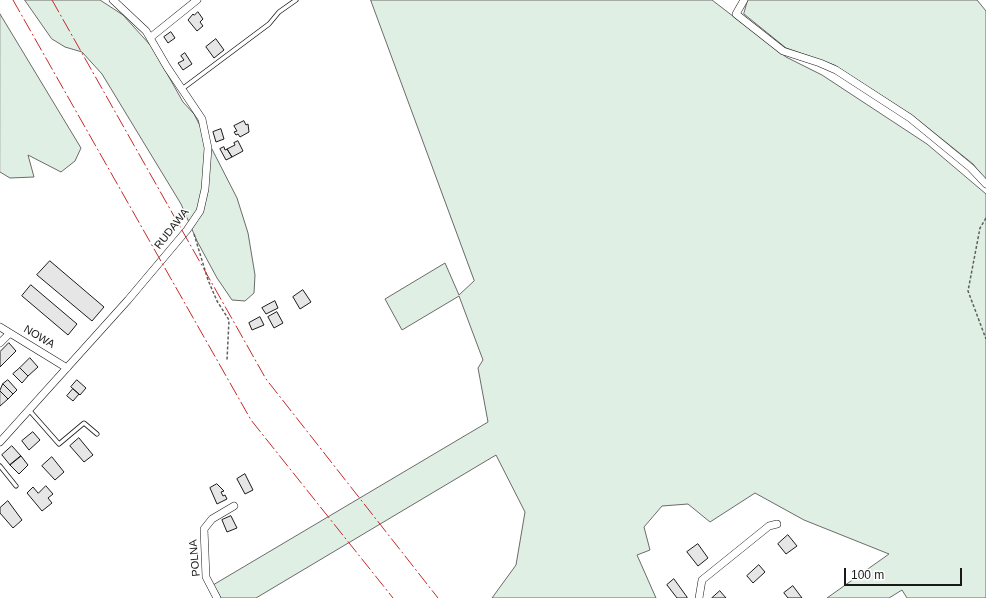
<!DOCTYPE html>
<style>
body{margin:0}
#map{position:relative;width:986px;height:598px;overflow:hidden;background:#fff;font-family:Helvetica,sans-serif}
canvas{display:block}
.scale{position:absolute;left:844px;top:568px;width:118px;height:18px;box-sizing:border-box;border:2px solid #1a1a1a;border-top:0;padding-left:5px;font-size:12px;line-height:14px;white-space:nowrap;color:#1a1a1a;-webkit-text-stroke:3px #fff;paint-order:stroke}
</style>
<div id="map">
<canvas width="986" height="598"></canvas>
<div class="scale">100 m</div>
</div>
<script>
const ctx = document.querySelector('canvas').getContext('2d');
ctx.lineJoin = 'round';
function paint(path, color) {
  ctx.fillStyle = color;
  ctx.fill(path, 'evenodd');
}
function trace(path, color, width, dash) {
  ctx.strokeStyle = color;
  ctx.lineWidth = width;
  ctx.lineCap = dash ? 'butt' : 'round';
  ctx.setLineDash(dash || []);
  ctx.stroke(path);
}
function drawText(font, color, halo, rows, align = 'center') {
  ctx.font = font + ' Helvetica,sans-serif';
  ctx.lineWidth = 3;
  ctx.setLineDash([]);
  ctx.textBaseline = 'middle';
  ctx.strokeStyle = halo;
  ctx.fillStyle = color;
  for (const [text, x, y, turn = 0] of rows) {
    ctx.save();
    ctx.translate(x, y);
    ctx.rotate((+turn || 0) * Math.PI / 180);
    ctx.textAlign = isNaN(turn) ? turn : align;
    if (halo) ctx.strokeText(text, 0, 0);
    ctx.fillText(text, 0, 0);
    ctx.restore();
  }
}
const green = new Path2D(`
 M25,0H100L123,15L152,47L183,102L194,114L237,198L248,233L255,275L254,293L245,301L232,300L217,278L197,241L181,204L102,74L82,52L65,47L52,39Z
 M371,0H712L786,57L822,75L927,144L986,194V598H907L902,590L889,598H827L889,554L804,520L755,493L710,522L688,504L662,506L644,527L650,550L637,555L656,598H492L516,565L525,512L496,455L256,598H221L213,585L488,422L478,368L483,360L459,296L402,330L385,299L445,263L459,295L474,281Z
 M748,0H977L986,11V181L973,164L912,115L834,65L786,48L744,14Z
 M0,14L81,148L75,161L61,172L28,155L34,177L10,178L0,172Z`);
paint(green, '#e0efe3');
trace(green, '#6a6a6a', 1);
const building = new Path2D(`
 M198,12L203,19L200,22L203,26L197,31L188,20L193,14L194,15Z
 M171,32L175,38L168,43L164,37Z
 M216,39L224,50L214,58L206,47Z
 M185,53L192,64L183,70L178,63L184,60L181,56Z
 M244,121L246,125L248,124L249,132L240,137L238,134L236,135L234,132L237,131L234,126Z
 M221,129L224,139L216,142L213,132Z
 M238,141L243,151L232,157L227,149L235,145L234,143Z
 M224,147L225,150L227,149L232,157L226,160L220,149Z
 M50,261L104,307L92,321L37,275Z
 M31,285L77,324L68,335L22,296Z
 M303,290L311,302L300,309L293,297Z
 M275,301L278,308L266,314L262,308Z
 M277,312L283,323L274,328L268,317Z
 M260,317L264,325L252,330L249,323Z
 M9,343L16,351L0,367V352Z
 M30,358L38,367L28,376L20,368Z
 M20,368L28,376L22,383L13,374Z
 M8,380L17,390L13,394L3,384Z
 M77,380L86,388L80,395L71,387Z
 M3,384L13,394L8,399L0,391Z
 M73,389L79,394L73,401L67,396Z
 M0,391L8,399L0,406Z
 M33,432L40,440L29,450L22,441Z
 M79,438L93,455L84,462L70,446Z
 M12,446L21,456L10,465L2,455Z
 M21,456L28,465L19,474L10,465Z
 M52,457L64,472L55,480L42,466Z
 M245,474L253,490L245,494L237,479Z
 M217,484L224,491L221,492L223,496L225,495L227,499L217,504L210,488Z
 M46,486L53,494L48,498L52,503L42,511L27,493L33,487L38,493Z
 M8,501L22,520L13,528L0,513V508Z
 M231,516L237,528L227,532L222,520Z
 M788,535L797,546L786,554L778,544Z
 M698,544L708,558L698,566L687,552Z
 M759,565L765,572L753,583L747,576Z
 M674,579L687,597V598H677L667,585Z
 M793,586L802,598H788L784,593Z
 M720,591L726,598H712Z`);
paint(building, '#e6e6e6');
trace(building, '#1a1a1a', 1);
const service = new Path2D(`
 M182,89L269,24L279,12L296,0
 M29,410L59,444L84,423L97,434
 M0,466L16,486`);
const minor = new Path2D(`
 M744,0L736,14L783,51L820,63L836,70L910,118L971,168L986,184
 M151,37L197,0
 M0,327L67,368
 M0,343L10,333
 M0,442L128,300L187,230L200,211L205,189L208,148L202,119L167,67L146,31L113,0
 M217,598L206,577L204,529L212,519L234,506
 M699,598L702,580L769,526L777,524`);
trace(service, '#1a1a1a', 5);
trace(minor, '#1a1a1a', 8);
trace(new Path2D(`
 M986,218L980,228L968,291L986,339
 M194,234L208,280L217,301L229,320L227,360`), '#5f5f5f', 1.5, [3, 2]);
trace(service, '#fff', 3.5);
trace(minor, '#fff', 7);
trace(new Path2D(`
 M13,0L251,420L393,598
 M52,0L266,379L438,598`), '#c62828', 1, [14, 3, 2, 3]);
drawText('11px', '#1a1a1a', '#fff', [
 ["RUDAWA",172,229,-52],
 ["NOWA",39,337,31],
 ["POLNA",195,558,-95]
]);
</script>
